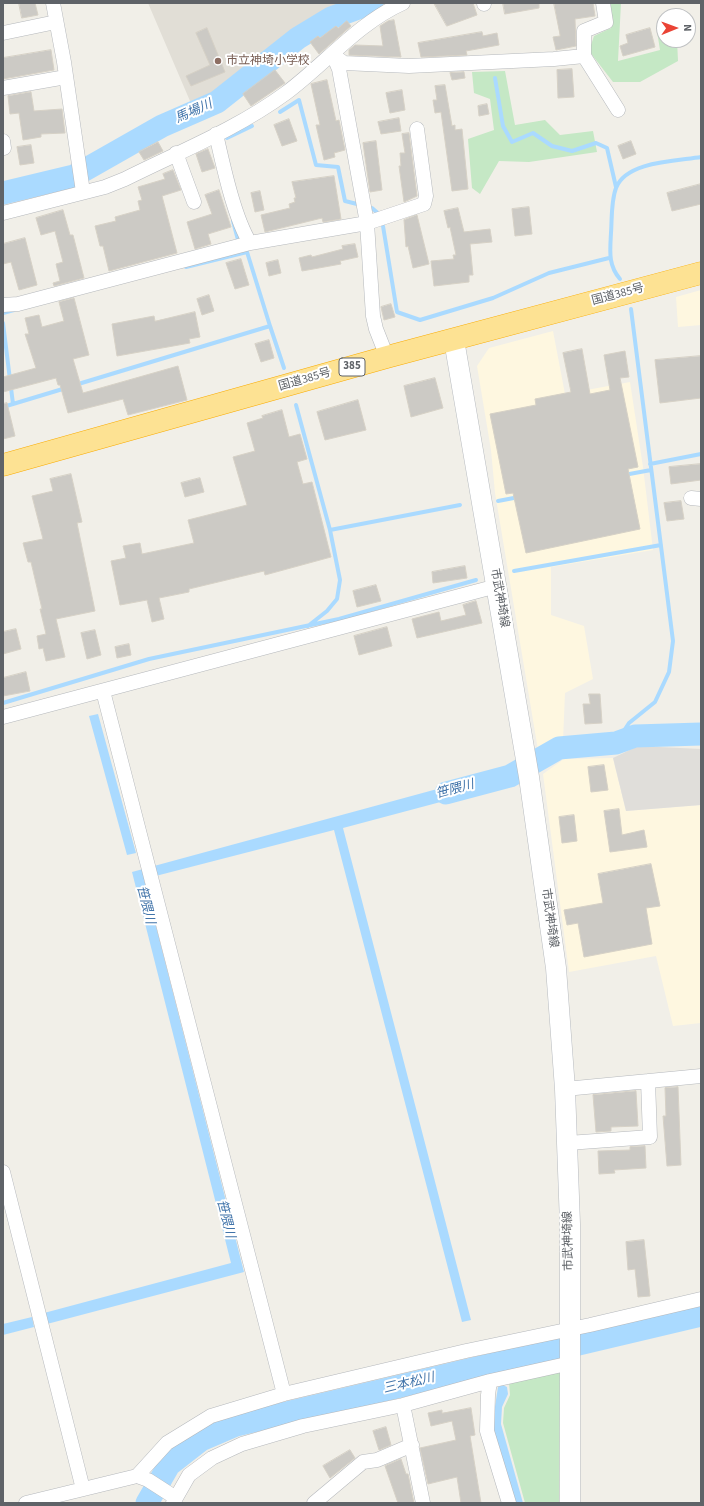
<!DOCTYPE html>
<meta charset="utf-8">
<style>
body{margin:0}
#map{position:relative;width:704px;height:1506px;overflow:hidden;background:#f1efe8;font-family:"Source Sans 3",sans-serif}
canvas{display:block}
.frame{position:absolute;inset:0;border:4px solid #5f6368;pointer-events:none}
.north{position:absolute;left:656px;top:8px;width:40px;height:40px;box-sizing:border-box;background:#fff;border:1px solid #bfc1c3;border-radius:50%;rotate:89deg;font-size:11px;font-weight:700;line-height:16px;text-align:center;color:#5f6368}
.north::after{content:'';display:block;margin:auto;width:14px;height:18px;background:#ea4335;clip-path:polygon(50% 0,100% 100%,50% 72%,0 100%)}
</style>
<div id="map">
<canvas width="704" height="1506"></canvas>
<div class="frame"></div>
<div class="north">N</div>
</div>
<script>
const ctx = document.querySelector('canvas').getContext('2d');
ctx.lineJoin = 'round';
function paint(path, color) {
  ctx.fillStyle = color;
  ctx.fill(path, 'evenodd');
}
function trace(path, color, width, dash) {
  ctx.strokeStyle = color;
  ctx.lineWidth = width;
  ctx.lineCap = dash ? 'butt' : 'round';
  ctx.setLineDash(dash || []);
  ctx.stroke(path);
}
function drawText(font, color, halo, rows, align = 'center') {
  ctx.font = font + ' "Source Sans 3","Noto Sans JP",sans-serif';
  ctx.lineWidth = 4;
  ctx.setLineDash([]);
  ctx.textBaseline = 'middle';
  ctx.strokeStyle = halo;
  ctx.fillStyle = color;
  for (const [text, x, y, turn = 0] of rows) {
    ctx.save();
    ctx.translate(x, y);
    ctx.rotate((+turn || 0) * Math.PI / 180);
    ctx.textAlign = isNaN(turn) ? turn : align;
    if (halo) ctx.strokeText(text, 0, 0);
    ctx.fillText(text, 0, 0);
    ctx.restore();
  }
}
paint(new Path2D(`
 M701,290V325L678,327L676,297Z
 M553,331L565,394L630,382L643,467L653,550L551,567V615L584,626L593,679L565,693L563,741L538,750L495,493L491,450L477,366L489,348Z
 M613,758L626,811L701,805V1023L673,1026L656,956L569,972L543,774L564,759Z`), '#fef7e0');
paint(new Path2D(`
 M638,746L701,749V805L626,811L613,758Z`), '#e0deda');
paint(new Path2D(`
 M148,3H356L317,19L214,99L193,108Z`), '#e1ded6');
paint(new Path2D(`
 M610,3H621L618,61L660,50L656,25L664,31V40H677L678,61L640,82H613L589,51L594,36L611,28Z
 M505,71L515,125L545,120L560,135L593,131L597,152L529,162L499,161L480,194L472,188L468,139L494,130L490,99L474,93L472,72Z
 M560,1370L559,1503H525L503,1423L504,1408L510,1395L509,1382Z`), '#c5e8c5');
paint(new Path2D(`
 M98,714L136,853L127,855L89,716Z
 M474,779L478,792L343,828L471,1320L462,1322L334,830L144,879L244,1272L47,1324L44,1313L231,1263L132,872Z
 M32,1317L34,1327L3,1335V1324Z
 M503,1385L507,1387L508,1394L502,1407L501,1424L523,1503H515L492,1426L498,1387Z`), '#aadaff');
trace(new Path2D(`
 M495,78L503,126L512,142L533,133L552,146L572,151L596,143L607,148L616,187
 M280,112L299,100L316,165L338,167L345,201L357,204
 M227,138L252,126
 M372,208L380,215
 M233,221L238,240
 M383,226L397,312L420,320L493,298L549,273L609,258
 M620,279C608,265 610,251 611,233C612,219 611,201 616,188C626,161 677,161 701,157
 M3,313L14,310
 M3,323L13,404
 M270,326L284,368
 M75,385L270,326L247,252L186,267
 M296,405L330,530L340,580L337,599L327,611L308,626
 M3,407L66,388
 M650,464L701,454
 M624,475L651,470
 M498,501L519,497
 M330,530L460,505
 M514,571L661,545
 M3,703L149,659L339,619L476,580
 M616,743L629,723L655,702L669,672L673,641L631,309`), '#aadaff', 4);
trace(new Path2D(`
 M3,193L74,176L162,126L217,102L298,38L331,18L372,3
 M446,793L510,776L559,748L616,743L635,736L701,734
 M147,1503L169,1465L201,1440L236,1425L701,1315`), '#aadaff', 23);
const building = new Path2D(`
 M19,3H35L38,15L22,18Z
 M434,3H473L477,15L447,26Z
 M503,3H539V8L505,14Z
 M554,3H593L595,16L575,19L576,46L556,50L553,37L560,36Z
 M394,20L401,57L349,55V50L355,45L383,46L380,26L388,21Z
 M347,21L351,26L319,54L310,42L318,36L320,38L336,26L338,28Z
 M207,28L225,72L191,86L186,76L210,65L196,33Z
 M650,28L655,47L623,56L620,46L628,43L626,35Z
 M482,32L483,36L497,33L499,45L466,51L467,55L421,57L418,43Z
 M51,50L54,70L3,79V58Z
 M572,69L574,97L558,98L557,70Z
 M275,70L285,83L251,106L243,94Z
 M464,72L465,78L452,80L450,73Z
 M327,80L336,121L339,120L345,150L334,153L335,157L324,160L316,125H320L311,84Z
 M445,85L452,126L455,125V130L462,129L468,189L452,191L441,112L435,113L433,100H437L435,86Z
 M402,90L405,110L390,113L386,93Z
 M31,92L34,111L62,109L65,133L41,134V137L23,140L19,113L10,114L8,96Z
 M487,104L489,114L479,116L478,106Z
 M399,118L401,131L381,134L378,122Z
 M289,119L297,141L282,146L274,125Z
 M409,133L417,196L404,202L399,166H401L400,153H405L402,134Z
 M376,141L382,190L370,192L363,143Z
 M631,141L636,154L623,159L618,146Z
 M158,142L163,151L144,160L139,152Z
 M31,145L34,163L20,165L17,147Z
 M208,149L215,168L202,172L196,154Z
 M173,170L181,190L162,196L177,253L109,271L103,246H100L95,226L116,221L115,217L140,210L138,201L142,200L138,187L165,179L163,174Z
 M334,176L341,219L323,222L322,218L265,232L261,215L290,208L289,204L295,202L294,198H296L292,182Z
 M701,184V204L672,211L667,193Z
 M219,190L231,227L208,234L211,244L195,249L187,222L212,214L205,195Z
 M260,191L264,210L255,212L251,193Z
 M529,207L532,234L515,236L512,209Z
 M458,208L464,232L490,229L492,242L470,244L473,275H469V282L434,286L431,261L454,259L453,255H456L450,227L448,228L444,211Z
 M63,210L70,235H73L84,278L54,286L53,283L60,281L56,264L63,262L55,231L41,235L36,218Z
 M417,215L429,264L413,268L408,246L406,247L404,220Z
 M25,238L37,285L19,290L11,262L3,264V244Z
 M355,244L358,257L340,261L341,264L302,271L299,258L311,255L312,257L343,249L342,246Z
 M241,259L249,285L235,289L226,263Z
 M278,260L281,273L269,276L266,263Z
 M209,295L214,311L202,315L197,299Z
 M74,298L89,355L73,359L83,393L178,366L187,400L128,415L123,399L68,413L60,385H58L56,378L3,392V377L36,368L25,334H29L25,318L39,315L42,327L64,321L59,302Z
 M391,304L395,317L384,320L381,307Z
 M195,312L200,337L189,339L190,343L117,356L112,324L154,316L155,321Z
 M269,340L274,358L261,362L255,344Z
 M582,349L590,394L610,390L604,355L625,351L629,377L620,378L638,467L628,469L640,529L526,553L513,493L506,494L490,414L536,405L535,399L571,392L563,353Z
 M701,356V398L660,403L655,360Z
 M435,378L443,408L411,417L404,386Z
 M358,400L366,430L325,440L317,412Z
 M7,403L15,436L3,439V404Z
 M282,410L289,437L300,434L307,459L297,462L303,484L312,482L331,557L265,575L264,571L189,589V592L159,598L164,619L152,622L147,600L120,605L111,561L126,558L123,546L140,543L142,554L194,543L188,520L247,505L233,457L255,451L247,423L263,418L262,416Z
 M701,464V480L671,484L669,467Z
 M71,474L82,522L77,523L95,611L56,619L65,657L46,661L43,648L39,649L37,636L46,634L40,609H42L31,562H28L23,543L43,539L32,496L53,491L50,479Z
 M200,478L204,492L185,497L181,483Z
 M681,501L684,519L667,521L664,503Z
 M465,566L467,578L433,583L432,572Z
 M376,585L381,601L357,607L353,591Z
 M476,601L482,623L417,638L412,619L439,612L441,621L466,615L463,605Z
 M387,627L392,646L359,655L354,636Z
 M16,629L21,649L3,654V632Z
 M95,630L101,655L87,659L81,633Z
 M129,644L131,655L117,658L115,647Z
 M26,672L30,691L3,696V678Z
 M589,694H600L602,723L585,724L583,704H590Z
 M604,765L608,790L591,792L588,767Z
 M619,809L622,835L644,830L647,847L610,852L604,811Z
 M574,815L577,841L562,843L559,817Z
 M651,864L660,906L646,908L652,944L584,957L578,923L567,925L564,910L603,903L598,874Z
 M678,1087L681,1165L667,1166L663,1116H666L665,1088Z
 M636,1091L638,1126L611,1127V1131L596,1132L593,1095Z
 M645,1146L646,1168L614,1170L615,1173L599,1174L598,1151L630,1150V1147Z
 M644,1240L650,1296L638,1297L635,1269L628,1270L626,1242Z
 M471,1408L475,1435L470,1436L481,1503H461L457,1477L428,1484L420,1448L456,1440L452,1421L431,1426L428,1413L442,1410V1413Z
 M386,1427L391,1445L379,1450L373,1431Z
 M350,1450L355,1458L330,1478L323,1466Z
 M401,1459L406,1474H408L414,1503H398L385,1466Z`);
paint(building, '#cccac5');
trace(building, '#d6d1c6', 1);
const street = new Path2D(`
 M53,3L64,62L83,192
 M484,3V4
 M3,33L56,22
 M333,55L344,63L409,66L554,59L584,56L618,110
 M333,55L339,69L367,223L373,316L376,329L387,357
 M584,56V31L606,22L603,3
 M3,88L66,77
 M216,134C223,165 234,217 250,243
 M3,141L4,148
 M176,153L194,202
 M3,213L105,187L125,179C179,152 237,129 286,93C325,64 358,23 403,3
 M3,305L18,304L250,243L367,223L424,204L426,196L417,129
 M691,498L701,499
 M103,691L284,1394
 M3,717L497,586
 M565,1089L701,1076
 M568,1143L650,1137L648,1081
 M3,1172L83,1489
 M490,1381L488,1395L487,1431L509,1503
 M403,1405L423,1503
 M137,1476L167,1443L211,1416L284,1394L466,1351L590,1325L701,1299
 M26,1503L137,1476L148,1480L176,1498
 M173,1503L189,1475L212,1458L242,1444L303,1426L403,1405L490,1381L571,1363
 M314,1503L363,1462L377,1460L412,1445`);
const secondary = new Path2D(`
 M454,340L529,777L556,968L565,1089L570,1224V1503`);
const highway = new Path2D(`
 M3,465L387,357L701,273`);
trace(street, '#b5b8bc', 15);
trace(secondary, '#b6babf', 21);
trace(highway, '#f9ab00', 23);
trace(street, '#fff', 14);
trace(secondary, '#fff', 20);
trace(highway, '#fde293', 22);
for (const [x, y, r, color] of [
 [218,61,4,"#8d6e63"]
]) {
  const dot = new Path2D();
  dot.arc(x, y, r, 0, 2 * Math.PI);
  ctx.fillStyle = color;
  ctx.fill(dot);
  trace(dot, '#fff', 1.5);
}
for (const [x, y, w] of [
 [352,367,26]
]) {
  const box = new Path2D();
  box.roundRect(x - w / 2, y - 9, w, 18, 3);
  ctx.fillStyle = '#fff';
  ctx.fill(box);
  trace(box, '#5f6368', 1);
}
drawText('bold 11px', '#5f6368', null, [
 ["385",352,367]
]);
drawText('12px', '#785e54', '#fff', [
 ["市立神埼小学校",226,61]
], 'left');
drawText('12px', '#5f6368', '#fff', [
 ["国道385号",618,295,-15],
 ["国道385号",305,380,-16],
 ["市武神埼線",499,598,80],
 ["市武神埼線",549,918,82],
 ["市武神埼線",569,1241,-91]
]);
drawText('italic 13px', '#4174aa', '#fff', [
 ["馬場川",194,112,-24],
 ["笹隈川",455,790,-15],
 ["笹隈川",145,905,76],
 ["笹隈川",225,1219,76],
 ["三本松川",409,1384,-13]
]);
</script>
